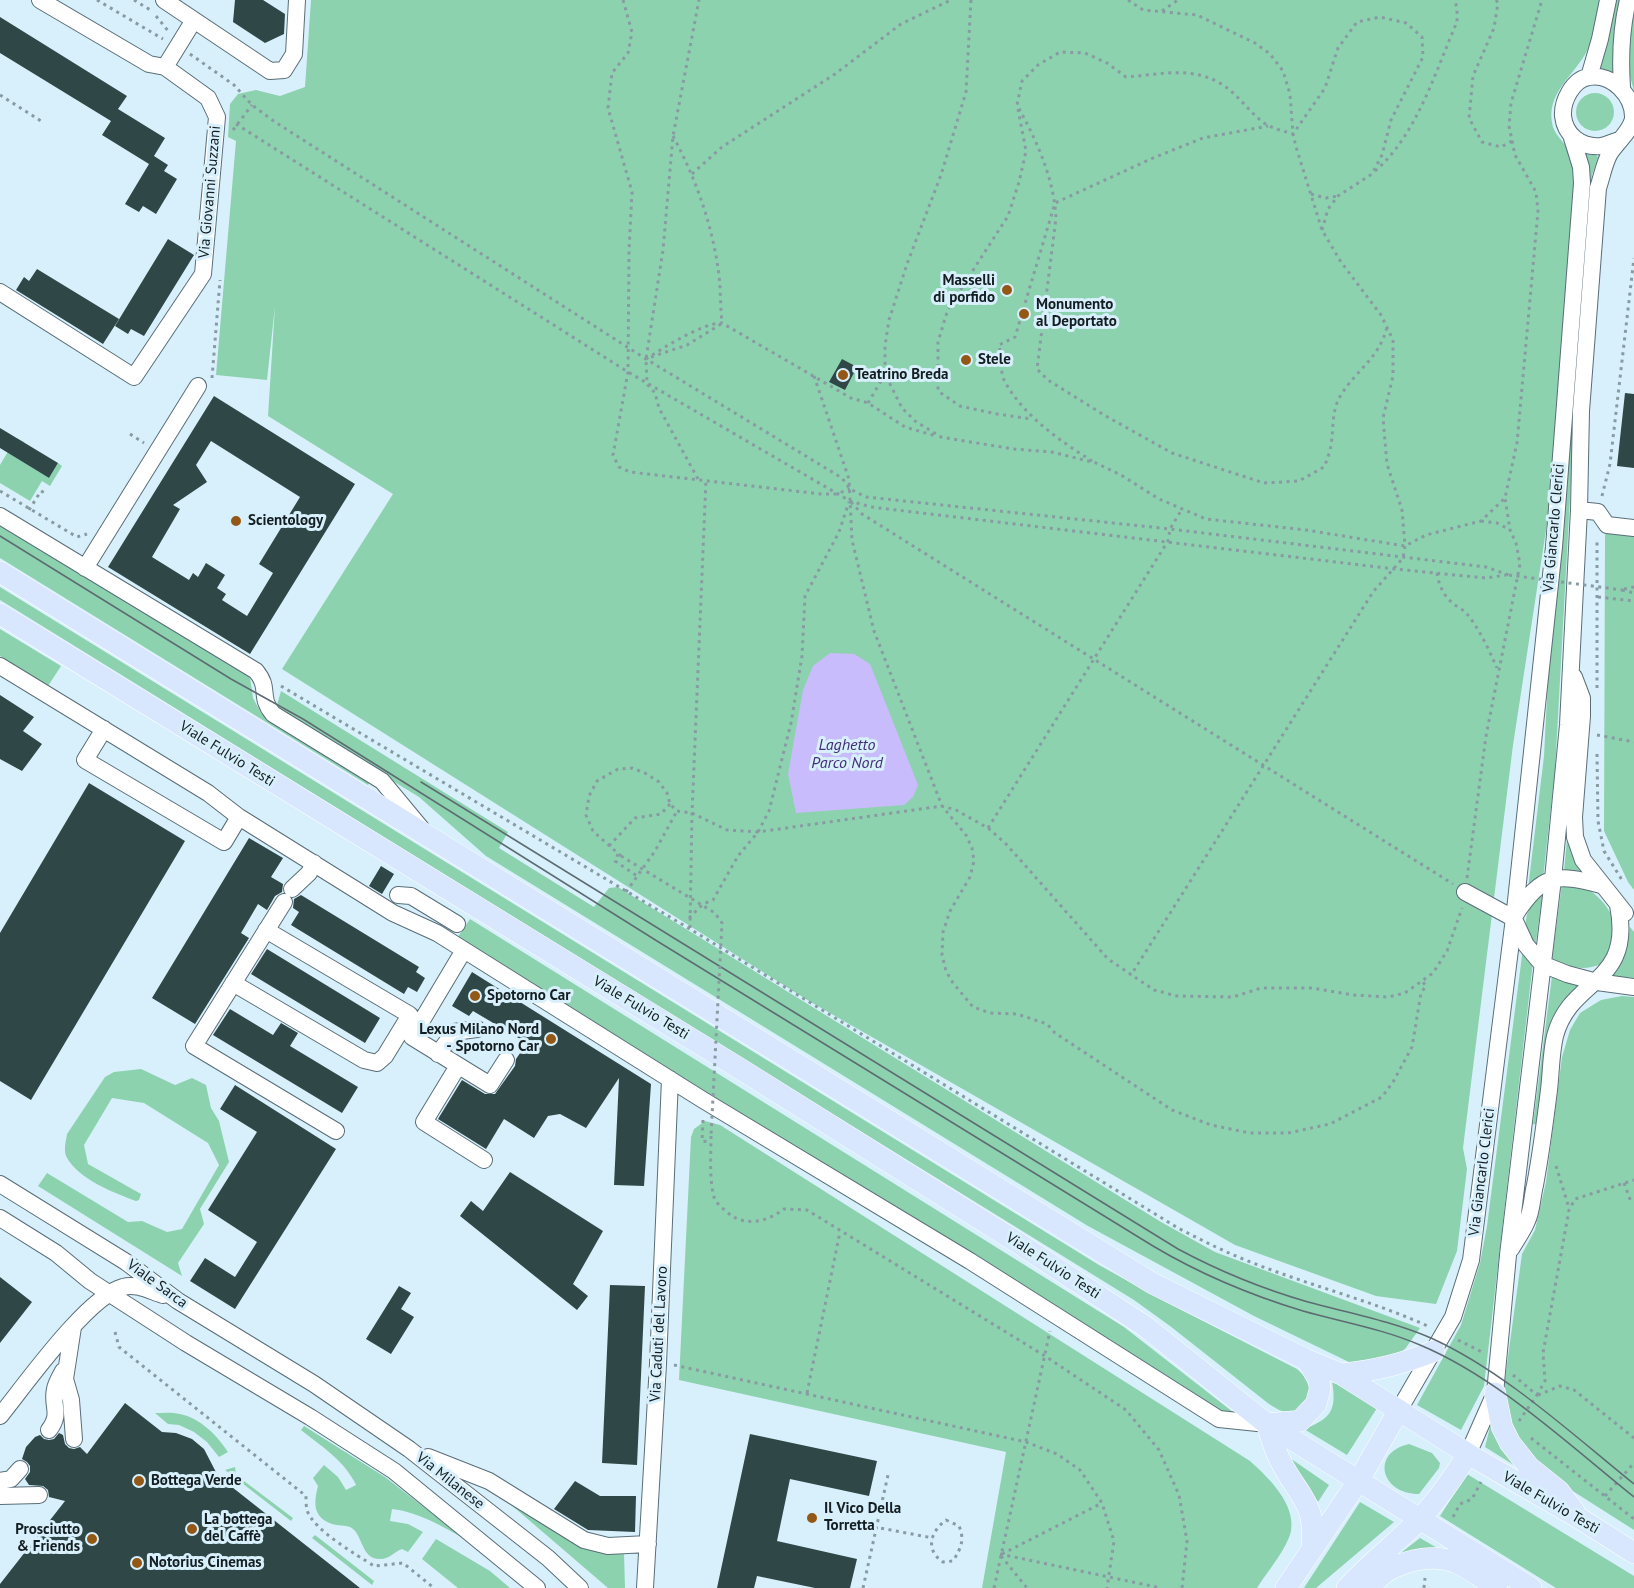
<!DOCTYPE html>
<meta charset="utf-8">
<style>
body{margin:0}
canvas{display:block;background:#d7f0fb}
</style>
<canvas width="1634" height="1588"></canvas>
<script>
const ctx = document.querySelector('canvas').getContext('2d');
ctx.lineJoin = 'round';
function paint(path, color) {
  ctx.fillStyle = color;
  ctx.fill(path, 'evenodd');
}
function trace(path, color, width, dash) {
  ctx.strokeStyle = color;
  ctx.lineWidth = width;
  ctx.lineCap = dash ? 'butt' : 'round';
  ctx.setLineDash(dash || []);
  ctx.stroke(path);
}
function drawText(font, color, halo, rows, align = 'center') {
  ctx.font = font + ' "PT Sans",sans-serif';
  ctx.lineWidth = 6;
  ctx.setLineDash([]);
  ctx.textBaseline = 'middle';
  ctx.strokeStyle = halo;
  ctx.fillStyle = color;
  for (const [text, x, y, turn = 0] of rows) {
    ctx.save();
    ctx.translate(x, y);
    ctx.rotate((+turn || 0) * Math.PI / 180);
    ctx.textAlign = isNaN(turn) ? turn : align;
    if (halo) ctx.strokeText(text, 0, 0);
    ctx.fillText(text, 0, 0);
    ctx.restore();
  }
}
paint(new Path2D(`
 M311,0H1602C1599,17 1595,34 1588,49C1575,76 1544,93 1553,127C1556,137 1567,144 1571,154C1574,163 1574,173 1575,182L1550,504L1513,745L1463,1148L1467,1169L1457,1251L1436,1304L1376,1296L1235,1245L809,1001L282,669L393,494L268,416L275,306L267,380L216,375L236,141L228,137L230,104L238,94L256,90L280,96L305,87Z
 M1613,0H1621L1614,76L1595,69Z
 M1634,0V91L1627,65Z
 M1576 112a19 19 0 1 1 38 0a19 19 0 1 1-38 0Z
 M1585,154L1596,155L1598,157L1592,175L1588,206L1574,425L1555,771L1543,879L1528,889L1544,756L1550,641Z
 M16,438L24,442L15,457L49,478L58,463L62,466L50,486L42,481L30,501L0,483V465Z
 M1608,519L1634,522V890L1628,882L1604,831L1605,536Z
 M0,522L250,677L253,698L261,713L370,781L368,785L0,558Z
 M0,587L1099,1265L1164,1301L1297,1369C1316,1384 1314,1413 1287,1412C1281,1412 1274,1407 1269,1404L1170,1326L1134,1300L0,600Z
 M0,629L61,666L48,686L0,656Z
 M281,691L508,832L499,848L594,907L609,888L618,887L1161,1222L1215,1252L1420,1328L1405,1349L1393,1358L1353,1364L1254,1316L1088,1226L486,856L419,797L280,712L276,708Z
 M1567,839L1585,874L1564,871Z
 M1562,883C1568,884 1576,884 1581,886C1601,894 1618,917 1616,938C1615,947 1607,956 1602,964C1580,972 1574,967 1552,959Z
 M1543,891L1535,949C1520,922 1524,913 1543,891Z
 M470,919L1124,1327L1233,1412L1230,1416L457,938Z
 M1630,927L1634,932V978L1611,976C1623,961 1628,947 1630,927Z
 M1523,948L1533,962L1484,1386L1461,1430L1417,1405L1461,1325L1480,1263L1487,1226Z
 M1552,976L1584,985L1568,998L1539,1125L1533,1124Z
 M1622,996L1634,997V1530L1535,1467L1516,1445L1502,1401L1522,1254L1535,1230L1546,1182L1562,1057L1570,1030L1580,1013L1601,1000Z
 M141,1069L175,1085L192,1078L206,1085L211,1108L219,1121L229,1162L200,1209L204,1224L178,1263L182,1276L38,1186L47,1173L128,1222L142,1221L167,1232L182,1229L219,1165L208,1143L144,1103L112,1098L84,1145L88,1164L141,1194L139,1200L136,1201C114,1193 79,1179 67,1158C63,1151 66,1141 67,1134L105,1077L114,1072Z
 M705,1121L720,1125L1250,1461C1268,1477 1296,1504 1291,1531C1287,1549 1267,1572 1257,1588H982L1006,1452L679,1380L691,1137L694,1129Z
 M1332,1381L1377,1408L1347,1455L1304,1429C1331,1419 1337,1410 1332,1381Z
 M155,1413C163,1413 172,1412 180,1414C200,1418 217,1435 228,1452L219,1457L207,1442L194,1432L179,1425L168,1424Z
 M1492,1419L1517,1467L1485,1447Z
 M304,1426L385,1477L465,1539C441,1526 419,1512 392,1509L390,1521L408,1524L423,1532L408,1552L402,1549C394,1552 389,1559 381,1559C360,1560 364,1534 350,1527C345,1525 338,1526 332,1524C312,1517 314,1502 318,1486L313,1478L324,1465L338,1477L346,1490L356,1485C345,1461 321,1446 301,1430Z
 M1409,1444L1432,1453L1440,1463L1439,1468L1419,1494C1381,1494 1370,1453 1409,1444Z
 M1287,1456L1329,1485L1318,1502Z
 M235,1467L236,1475L293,1518L291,1521L225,1470Z
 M1467,1474L1634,1576V1588H1556L1440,1516Z
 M1360,1502L1394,1522L1316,1588H1304Z
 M509,1503L624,1553L625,1588H608Z
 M315,1535L374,1581L372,1585L312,1538Z
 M1420,1538L1444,1552L1398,1555Z
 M436,1539L490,1571L510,1588H458L422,1559Z`), '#8dd2af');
paint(new Path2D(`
 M830,653L854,654L870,664L918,785L913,797L904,805L796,813L788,774L803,690L813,666Z`), '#c9bcfd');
paint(new Path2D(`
 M235,0H263L285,14L284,34L265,43L233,22Z
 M0,17L127,96L118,109L165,138L154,156L168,165L164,171L177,179L156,214L143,206L139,212L125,204L149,164L102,135L111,121L0,53Z
 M168,239L194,255L144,336L131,329L128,334L115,326Z
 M37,269L119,319L103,344L16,290L24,277L29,281Z
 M842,359L857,367L845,390L829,382Z
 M1625,393L1634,394V468L1617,466Z
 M214,396L355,484L250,654L108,567ZM211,441L300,497L259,564L273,573L247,616L222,600L226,594L217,588L225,575L206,563L198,577L193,573L189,580L152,557L180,509L173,505L207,482L196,465Z
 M0,428L58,463L49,478L0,448Z
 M0,695L34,717L23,731L42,744L22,771L0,759Z
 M89,783L185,841L31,1100L0,1081V933Z
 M249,838L283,858L271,877L283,884L282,892L275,896L267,910L258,904L241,933L249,938L195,1024L152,998Z
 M381,866L394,874L382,894L369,886Z
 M301,895L419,967L416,972L425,978L417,992L408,987L404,994L291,925L299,912L293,908L294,899Z
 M267,949L380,1018L365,1043L251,974Z
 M472,972L651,1084L644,1186L614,1185L619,1078L586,1128L560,1114L548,1116L534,1138L504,1119L486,1149L438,1119L462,1080L485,1094H495L515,1066L516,1059L527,1043L473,1011L469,1016L452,1006Z
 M230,1009L273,1035L281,1023L298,1033L290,1046L358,1087L342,1113L213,1035Z
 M235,1085L336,1149L235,1309L190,1281L205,1258L235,1277L257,1242L208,1210L257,1132L220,1109Z
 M510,1172L603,1231L573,1284L588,1296L577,1310L460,1216L471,1201L483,1211Z
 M0,1277L32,1302L0,1343Z
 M610,1285L645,1286L637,1465L602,1463Z
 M399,1286L411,1293L401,1309L414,1317L391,1354L366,1339Z
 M125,1403L162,1432L176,1433L192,1439L204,1449L218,1476L360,1588H0V1584L65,1501L49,1497L48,1490L43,1486L29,1485L25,1479L30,1472V1466L27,1462L22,1459L26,1447L35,1437L40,1435L44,1439L49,1440L54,1439L59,1433L63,1435L65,1444L69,1448L74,1449L80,1447L87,1454Z
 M750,1434L877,1461L869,1496L790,1479L777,1541L857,1559L850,1588H815L757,1576L754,1588H717Z
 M575,1481L600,1496H636L635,1532L588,1530L554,1509Z`), '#2f4847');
const minor = new Path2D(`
 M164,0L270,71L284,70L294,54L297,0
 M165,67L194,20
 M1589,77L1600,39L1608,0
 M1622,87C1620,57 1621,29 1628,0
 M0,292L134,377L203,274L217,117L208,98L165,67L149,64L40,0
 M1579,510L1598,512L1607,525L1634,528
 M0,516L256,671C271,689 258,696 273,714L382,781L421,828
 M85,568L198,386
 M0,666L208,793L239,817L393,913L437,933L464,950L703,1100L970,1261L1219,1419L1267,1424
 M1574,677L1582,698V716L1574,817L1575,837L1583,860L1625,913
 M104,729L85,760L224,842L239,817
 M292,889L309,873L314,863
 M1465,892L1513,918
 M398,895L411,896L457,924
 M284,902L194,1046L336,1131
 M1515,915C1542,874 1556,873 1601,885
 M1514,919L1526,945L1542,964L1567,974L1597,982L1634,987
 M464,950L412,1037L490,1085L506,1060
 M233,983L364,1060L377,1063L385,1056L410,1015L266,930
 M438,1054L454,1032L477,1029
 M458,1066L424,1122L484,1160
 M0,1184L126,1262L178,1301L314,1384L409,1449L548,1558L580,1588
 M0,1218L56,1253L90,1281L186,1343L310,1417L394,1471L537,1588
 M1511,1249C1516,1240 1523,1231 1527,1221C1532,1211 1532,1197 1535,1185C1541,1154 1545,1122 1549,1090C1551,1073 1551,1053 1555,1036C1571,976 1634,986 1618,905
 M73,1327L65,1379L71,1400L74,1439
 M1399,1410L1453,1317L1471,1260L1515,910L1554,547L1582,183L1581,167L1572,138
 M0,1416C25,1385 88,1296 123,1287C136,1283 150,1291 163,1295
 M49,1430C62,1413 51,1406 55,1389C56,1383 60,1377 63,1371
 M1468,1454L1495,1393L1508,1255L1553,879L1568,725L1579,510L1581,411L1598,188C1602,177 1604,163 1610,153C1617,142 1630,132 1633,119C1634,96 1612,73 1589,77C1573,79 1562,101 1563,116C1565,135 1581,148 1601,146C1607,145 1613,142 1619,140
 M428,1457L489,1481L584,1540L608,1546L648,1544
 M0,1481L11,1479L20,1469
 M0,1496L39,1495
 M645,1588L658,1364L670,1079`);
const major = new Path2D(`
 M0,572L1152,1283L1307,1360L1341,1374L1468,1454L1579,1518L1634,1553
 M0,614L742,1070L1015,1241L1146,1327L1267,1424L1531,1588
 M1341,1374C1378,1370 1399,1365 1434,1351
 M1495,1393L1502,1427L1510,1443L1529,1467L1559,1491L1574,1511
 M1267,1424C1271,1436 1274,1449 1280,1460C1298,1497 1316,1500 1312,1547
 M1267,1424L1300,1421L1316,1404L1320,1389L1319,1380L1307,1360
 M1286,1588L1359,1480L1399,1410
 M1347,1588C1369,1564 1395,1544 1418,1521C1437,1501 1453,1478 1468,1454
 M1368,1588C1375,1582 1382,1574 1389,1570C1409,1559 1436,1554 1457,1563C1471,1569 1484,1580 1497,1588`);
trace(minor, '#596e78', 18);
trace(major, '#fff', 22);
trace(new Path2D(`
 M97,0L163,39
 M134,0L152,11
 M623,0L632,32L628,53L612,73L608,108L632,192L629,251L628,372L613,455L619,467L630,472L821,494H836L850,489
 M971,0L966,92L941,175L907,264L889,320L885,346V374L902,408L915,421L941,437L1013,449L1052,452L1096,463L1121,475L1159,499L1206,519L1306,530L1405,546L1426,535L1481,521L1505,498L1517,443L1538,211L1536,192L1515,155L1509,126L1511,103L1542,0
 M1128,0L1143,10L1197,15L1255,43L1270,54L1283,71L1290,94L1293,134L1296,147L1322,230L1341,262L1381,315L1393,340V376L1383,418L1387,464L1402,510L1405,546L1403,558L1373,592L1131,975
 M1496,0L1498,3L1494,28L1473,76L1469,118L1482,142L1501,147L1512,141
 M1162,11L1178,0
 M156,16L169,32
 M190,54L234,85L252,105L275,122L646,359L842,478L850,489L866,497L1170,529L1486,567L1509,575
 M0,95L41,121
 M1018,109L1026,151L1019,182L1008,216L948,309L938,342V391L960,406L997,414L1032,419
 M236,124L628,372L850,501L871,507L1395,569L1486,578L1506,575
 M233,130L252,105
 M673,136C695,177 711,221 718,268C721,286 720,305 722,323
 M1375,171C1417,135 1435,72 1457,22V7L1454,0
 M692,174L722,147L835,74L901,24L951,0
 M1311,194L1326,198L1338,196
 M1322,230L1328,209L1338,196L1372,174L1382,155L1391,120L1423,57L1422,37L1406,23L1380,17L1357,22L1338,48L1325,88L1293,134C1281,130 1268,128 1259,119C1245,107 1235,91 1218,82C1188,66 1157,75 1126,77L1107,63L1085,53L1060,52L1038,65L1022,81L1017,105C1036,139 1054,178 1056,218L1037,369L1048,380L1104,415L1172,453L1264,483L1299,481L1324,467C1327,460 1330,452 1331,445C1334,427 1331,411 1341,395C1356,370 1379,359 1387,327
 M651,357L687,345L721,324
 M646,359C663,348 702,323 722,323L851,398L868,403L905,427L936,436
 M814,376L849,479L852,540L874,631L942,806L966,835L972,848L974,861L970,877L950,911L943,932L942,955L946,971L953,983L973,1007L990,1013L1017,1014L1047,1024L1055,1033L1172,1110L1211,1125L1250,1133H1288L1330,1124L1382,1097L1393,1082L1412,1047L1421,993L1426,986L1423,982
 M212,378L220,280
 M868,403L885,374
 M130,434L144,443
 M1092,461C1060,441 1024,416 1005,382C1000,373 1001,356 999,345L1015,337L1055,203L1153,158L1203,138L1268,126
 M698,479L659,408L655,393L647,384L646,359L663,250L673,136L699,0
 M0,491L77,537L87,534
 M1602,496L1610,464L1634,258
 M851,502L862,514L1453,884
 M29,510L41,491L45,493
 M1481,521L1497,523L1510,530
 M1437,573C1439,586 1444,597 1455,605C1459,608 1464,610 1467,614C1480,630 1489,650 1497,668
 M1624,589L1634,587
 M1622,590L1634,593
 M1598,597L1634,601
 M281,686L690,929L1178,1228C1203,1241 1227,1253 1253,1263C1311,1286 1373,1301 1430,1327
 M1597,688V538
 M1597,735L1634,742
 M1597,754L1598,821L1604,851L1622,880
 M988,828L1168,541L1170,529L1182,509
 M609,846L635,818L661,814L670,804
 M618,854L615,861L637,876
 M621,856L593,831L586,815L589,796L597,781L618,769L632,768L645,773L659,782L667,793L670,804L677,811L692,813L727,830L758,832L942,806L956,810L988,828L1007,845L1108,959L1154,990L1177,996L1233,997L1261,988H1312L1353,995L1388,997L1405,993L1433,973L1447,951L1462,908
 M1467,878L1486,736L1520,564L1516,543L1510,530L1505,498
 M626,892L655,851L677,811
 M689,918L703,904L713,900L738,856L758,832L769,811L791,723L802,656L805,596L839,532L849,502
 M690,928L692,813L706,480
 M703,1120L702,1141L711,1142
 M711,1136C711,1156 709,1178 714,1197C716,1203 721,1207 726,1211C743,1228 767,1222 784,1209L807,1210L1045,1356L1126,1410L1159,1450L1179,1495L1187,1541L1182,1588
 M1556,1166L1569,1208
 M1624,1183L1631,1202
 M115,1332L119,1347L306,1496C306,1500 306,1506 307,1510C313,1530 357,1555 374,1566L403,1563L434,1588
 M1458,1340L1484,1353
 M674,1365L1026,1442L1057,1454L1080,1470L1102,1503L1114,1541L1107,1588
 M1513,1375L1537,1395L1519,1421
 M807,1393L840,1232
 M1537,1395L1545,1381L1543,1353L1569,1210L1575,1199L1634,1180
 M1538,1395L1560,1386L1574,1390L1634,1438
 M1531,1438L1634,1519
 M1605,1496L1634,1463
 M1453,1517L1460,1504L1472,1499L1481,1482
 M946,1520L959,1526C965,1540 961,1548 953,1561L943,1562C925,1550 930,1532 946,1520Z
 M859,1524L933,1538
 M1000,1554L1161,1588
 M1002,1554L1102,1503
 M1001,1556L1027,1588
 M863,1588L888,1475
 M994,1588L1050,1331
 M1424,1588L1425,1578`), '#889ba3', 3, [3, 4.5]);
trace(minor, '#fff', 16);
trace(major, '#d9e7fe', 21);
trace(new Path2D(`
 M0,536L231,679L303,719L657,941L1153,1246C1200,1274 1250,1295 1303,1311C1342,1322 1383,1329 1420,1345C1497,1377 1569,1445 1634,1497
 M421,782L1178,1249C1219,1271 1263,1289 1308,1302C1349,1313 1392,1321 1431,1338C1504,1371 1572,1434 1634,1484`), '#5d6c72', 1.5);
trace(new Path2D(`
 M1509,575L1622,590
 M621,856L715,913L722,923L711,1136`), '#889ba3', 3, [3, 4.5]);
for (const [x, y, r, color] of [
 [1007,290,6,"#935816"],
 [1024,314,6,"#935816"],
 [966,360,6,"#935816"],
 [843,375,6,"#935816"],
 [236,521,6,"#935816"],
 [475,996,6,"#935816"],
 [551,1039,6,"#935816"],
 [139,1481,6,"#935816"],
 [812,1518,6,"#935816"],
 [192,1529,6,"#935816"],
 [92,1539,6,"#935816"],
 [137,1563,6,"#935816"]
]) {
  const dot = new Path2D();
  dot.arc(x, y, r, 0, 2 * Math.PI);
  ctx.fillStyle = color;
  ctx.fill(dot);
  trace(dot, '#d7f0fb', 2);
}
drawText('15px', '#141d21', '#d7f0fb', [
 ["Via Giovanni Suzzani",210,192,-85],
 ["Via Giancarlo Clerici",1554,528,-85],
 ["Viale Fulvio Testi",227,754,32],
 ["Viale Fulvio Testi",641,1008,31],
 ["Via Giancarlo Clerici",1482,1172,-83],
 ["Viale Fulvio Testi",1053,1266,33],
 ["Viale Sarca",157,1284,36],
 ["Via Caduti del Lavoro",659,1334,-87],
 ["Via Milanese",450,1481,38],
 ["Viale Fulvio Testi",1551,1503,30]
]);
drawText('bold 15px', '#141d21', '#d7f0fb', [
 ["Masselli",995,281,"right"],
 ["di porfido",995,298,"right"],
 ["Monumento",1036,305],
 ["al Deportato",1036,322],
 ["Stele",978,360],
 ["Teatrino Breda",855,375],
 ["Scientology",248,521],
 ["Spotorno Car",487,996],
 ["Lexus Milano Nord",539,1030,"right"],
 ["- Spotorno Car",539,1047,"right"],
 ["Bottega Verde",151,1481],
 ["Il Vico Della",824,1509],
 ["Torretta",824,1526],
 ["La bottega",204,1520],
 ["del Caffè",204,1537],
 ["Prosciutto",80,1530,"right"],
 ["& Friends",80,1547,"right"],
 ["Notorius Cinemas",149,1563]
], 'left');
drawText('italic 16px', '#432d77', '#d7f0fb', [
 ["Laghetto",847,745],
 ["Parco Nord",847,763]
]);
</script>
